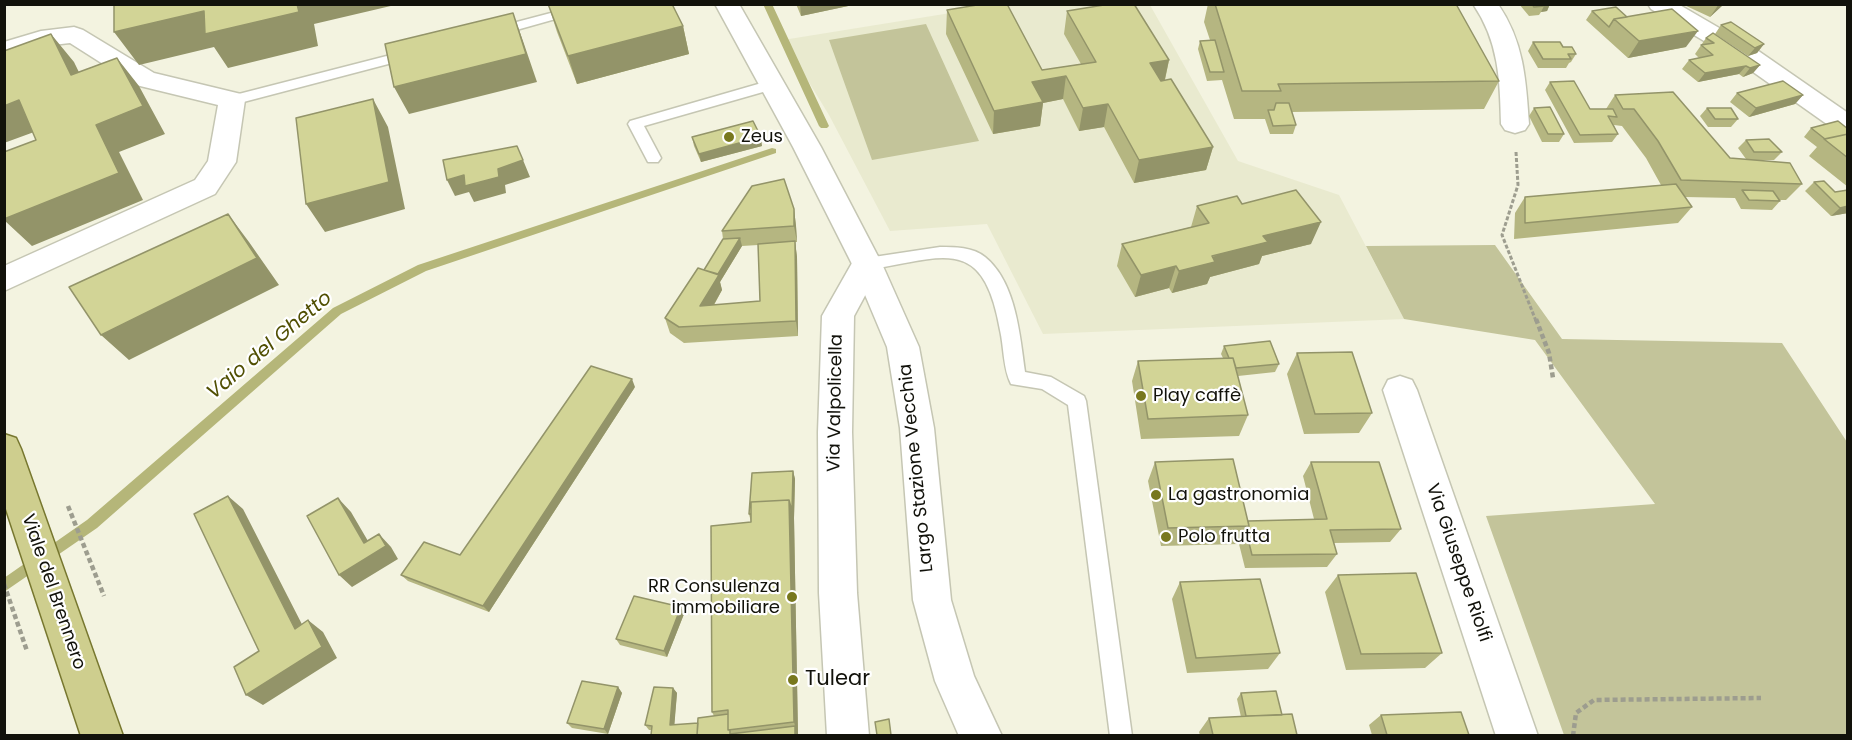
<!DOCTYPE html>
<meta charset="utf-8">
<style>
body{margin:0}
#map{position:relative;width:1852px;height:740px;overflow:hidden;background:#f3f3e0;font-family:Poppins,sans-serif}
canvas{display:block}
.frame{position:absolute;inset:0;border:6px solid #12120b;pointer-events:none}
</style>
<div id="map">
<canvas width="1852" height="740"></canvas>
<div class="frame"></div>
</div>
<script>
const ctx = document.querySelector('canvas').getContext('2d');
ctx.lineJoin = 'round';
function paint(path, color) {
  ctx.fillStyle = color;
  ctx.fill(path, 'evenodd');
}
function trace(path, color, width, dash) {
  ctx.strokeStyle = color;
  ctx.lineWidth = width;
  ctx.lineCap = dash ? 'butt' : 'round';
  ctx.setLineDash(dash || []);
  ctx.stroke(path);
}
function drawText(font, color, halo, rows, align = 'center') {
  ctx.font = font + ' Poppins,sans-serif';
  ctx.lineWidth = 4.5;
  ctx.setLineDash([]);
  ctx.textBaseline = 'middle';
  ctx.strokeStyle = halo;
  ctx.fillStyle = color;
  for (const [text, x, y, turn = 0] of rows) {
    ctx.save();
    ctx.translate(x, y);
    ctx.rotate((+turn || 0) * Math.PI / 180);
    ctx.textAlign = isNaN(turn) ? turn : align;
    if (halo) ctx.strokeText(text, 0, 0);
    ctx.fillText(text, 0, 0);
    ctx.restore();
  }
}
paint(new Path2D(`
 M1000,5H1150L1238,161L1339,195L1404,319L1043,334L987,224L890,231L829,115L783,40Z`), '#e9eacf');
paint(new Path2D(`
 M926,24L979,141L872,160L829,40Z
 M1495,245L1562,339L1782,343L1847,442V735H1564L1486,516L1655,504L1535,340L1404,319L1366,246Z`), '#c3c49a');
paint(new Path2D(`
 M763,4H772L829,126L827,128H821L819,126Z
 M772,148L776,149V153L426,271L341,314L97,528L4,592V578L87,520L333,308L418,265Z`), '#b5b679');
const lane = new Path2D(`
 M585,4H609L495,36L488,32L490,29Z
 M410,50L415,51V57L232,105L225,100L227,97Z
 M772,80L777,82V88L644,126L661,158L658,162H648L628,124L630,121Z
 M940,247C955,247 973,247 985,257C1016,282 1020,336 1025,372L1051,377L1084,396L1086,401L1132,736H1110L1068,405L1042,389L1011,384C1003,369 1004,347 1000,330C983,233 943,258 867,270L859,264L867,258Z`);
const street = new Path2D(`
 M1473,4H1498C1524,42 1526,80 1529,124L1525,130L1515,133L1505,130L1501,124C1500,80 1499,42 1473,4Z
 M1648,4H1678L1757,50L1848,113V135L1838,132L1739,62L1651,9Z
 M74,27L83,30L154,73L241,94L245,100L236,162L215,194L4,291V266L195,180L208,161L218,105L136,85L70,43L44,46L4,59V42L41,31Z
 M867,253L878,256L882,264L854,316L852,432L857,593L869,736H827L819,593L818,432L822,316L856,256Z
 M1400,376L1412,380L1417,390L1538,736H1496L1383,390L1388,380Z`);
const secondary = new Path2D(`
 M715,4H739L821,147L882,264L919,347L934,428L951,600L974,676L1002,736H959L935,681L913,600L900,428L887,347L852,264L793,147Z`);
const primary = new Path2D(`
 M4,434L16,438L21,449L123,736H81L4,503Z`);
trace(lane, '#c5c6b3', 3);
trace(street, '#c5c6b3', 3);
trace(secondary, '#c5c6b3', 3);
trace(primary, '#77772f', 3);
trace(new Path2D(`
 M1516,152L1518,185L1502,235L1536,321`), '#9d9d8f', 3, [4, 2]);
trace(new Path2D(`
 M1536,319L1549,353L1553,378
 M68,506L104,596
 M4,584L27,651
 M1573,736L1576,713L1594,700L1761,698`), '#9d9d8f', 4.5, [5, 3]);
paint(lane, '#fff');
paint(street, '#fff');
paint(secondary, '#fff');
paint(primary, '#cece8e');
paint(new Path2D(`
 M548,4L683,26L689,54L577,84L557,32Z
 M796,4H853V5L801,16Z
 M1208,4H1456L1499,81L1484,109L1292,112L1296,125L1293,134H1270L1265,119H1234L1222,80L1207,81L1198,49L1200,41L1210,40L1204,22Z
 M1519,4H1550L1547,11L1541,12L1539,15L1529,16Z
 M1682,4H1724L1710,17Z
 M947,10L1042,70L1081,64L1064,34L1067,11L1169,60L1165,80L1213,147L1206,170L1134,183L1104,127L1079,131L1063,99L1043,103L1040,126L993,134L946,34Z
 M1592,11L1686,47L1628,58L1586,20Z
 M1721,25L1764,44L1757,53L1748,56L1715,34Z
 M1706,38L1760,65L1753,73L1743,77L1739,74L1698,82L1682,69L1689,60L1699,58L1695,54Z
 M1533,42L1563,47L1576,54L1571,62L1569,63L1566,68H1538L1528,51Z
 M1550,82L1590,109H1606L1615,95L1730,158L1746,159L1738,148L1746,140L1782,152L1774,160H1761L1802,184L1786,200H1779L1780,201L1772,210L1741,209L1735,198L1685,197L1692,207L1678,223L1514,239L1515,213L1525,197L1661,185L1646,158L1622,126L1614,125L1618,134L1612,142L1574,143L1545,90Z
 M1737,93L1803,95L1795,104L1749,117L1730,102Z
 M1534,108L1564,134L1559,142H1542L1529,116Z
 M1707,108L1738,119L1731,127H1708L1700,116Z
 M1811,128L1848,129V187L1809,156L1817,147L1804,137Z
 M692,137L762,146L701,162L694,146Z
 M1814,182L1835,192L1848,190V213L1831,216L1805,191Z
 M1242,204L1311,244L1262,256L1259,264L1210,277L1207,284L1172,293L1169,288L1135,297L1117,266L1122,244L1191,227L1197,206Z
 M794,209L796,226L797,242H795L797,257L798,336L684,343L670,333L665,318L704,270L723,239L722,231ZM758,245L760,301L714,305L722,290L720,282L742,246Z
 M1224,346L1279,364L1275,372L1238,376L1248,415L1239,436L1141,439L1132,381L1138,361L1223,358L1221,354Z
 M1297,353L1372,413L1359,433L1304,434L1287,374Z
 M635,387L489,612L408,581L401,575L460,555Z
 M1155,462L1248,521L1314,519L1303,476L1311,462L1401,529L1390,542L1334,543L1337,554L1327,567L1245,568L1239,544L1161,546L1148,481Z
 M793,471L795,479L794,518L798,735H651L652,730H649L645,725L673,688L677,693L674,725L698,723L714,716L712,712L751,522L749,514Z
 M1338,575L1442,653L1425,668L1346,670L1325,592Z
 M1180,582L1280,653L1268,669L1187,673L1172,599Z
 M684,614L667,657L620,645L616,639Z
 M618,687L622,693L608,734L572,728L567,723Z
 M1241,693L1282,715L1297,735H1200L1199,732L1209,718L1241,717L1237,699Z
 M1381,715L1469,735H1372L1369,725Z`), '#b5b681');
paint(new Path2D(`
 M297,4L395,5L314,24L318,46L228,68L214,47L139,65L114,32L204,11Z
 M800,4H853V5L801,16Z
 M1540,4H1550L1547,11L1541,12L1544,6Z
 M1719,4H1724L1710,17Z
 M513,13L523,41L537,82L409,114L394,87Z
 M683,26L689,54L577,84L568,56Z
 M1698,31L1686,47L1628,58L1639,41Z
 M51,34L74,62L94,103L71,75Z
 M1764,44L1757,53L1748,56L1755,48Z
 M117,58L139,86L165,134L119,152L143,200L32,246L4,220V219L96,125Z
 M1169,60L1164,83L1145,86L1150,63Z
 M1760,65L1753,73L1743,77L1750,68Z
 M1746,66L1739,74L1698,82L1705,73Z
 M1066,76L1063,99L1043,103L1040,126L993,134L994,111L1032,82Z
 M1803,95L1795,104L1749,117L1756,108Z
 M373,99L388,127L405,209L325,232L306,204Z
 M19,100L45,128L4,143V106Z
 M1108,104L1104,127L1079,131L1083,108Z
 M761,137L762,146L701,162L699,154Z
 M1213,147L1206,170L1134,183L1139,160Z
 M523,160L530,177L505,185L506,193L474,202L469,192L455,196L447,180L464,175L498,169Z
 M1848,206V213L1831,216L1840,208Z
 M794,209L796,226L797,242L794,226Z
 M228,214L249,242L279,285L129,360L101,335Z
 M1321,222L1311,244L1262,256L1259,264L1210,277L1207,284L1172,293L1179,271L1263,236Z
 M740,238L742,246L720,282L722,290L704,322L700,306L714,280Z
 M795,241L797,257L798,336L796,321Z
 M1176,266L1169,288L1135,297L1141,275Z
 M632,379L635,387L489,612L483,606Z
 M793,471L795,479L794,518L798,735H795V726L794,722L789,500Z
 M228,496L243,509L310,640L295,629Z
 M338,498L351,512L375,553L379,534L391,547L398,559L352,587L339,575L364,543Z
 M681,607L684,614L667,657L664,651Z
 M308,620L323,632L337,658L263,705L246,695Z
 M618,687L622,693L608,734L604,729Z
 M673,688L677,693L674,730L670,725Z`), '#939469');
const building = new Path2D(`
 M114,4H297L299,12L205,34L204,11L114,32Z
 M548,4H672L683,26L568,56Z
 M983,4H1007L1042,70L1096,62L1067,11L1110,4H1134L1169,60L1150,63L1161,81L1171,79L1213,147L1139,160L1108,104L1083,108L1066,76L1032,82L1043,102L994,111L947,10Z
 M1215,4H1456L1499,81L1278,84L1281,91H1242Z
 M1532,4H1542L1544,6L1534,7Z
 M1616,7L1627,17L1614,19L1609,27L1592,11Z
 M1672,9L1698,31L1639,41L1614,19Z
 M513,13L526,54L394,87L385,44Z
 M1731,22L1764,44L1755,48L1721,25Z
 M1713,33L1760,65L1750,68L1746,66L1705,73L1689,60L1713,55L1701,45L1714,43L1706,38Z
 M51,34L71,75L117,58L143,106L96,125L119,173L4,219V152L36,140L19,100L4,106V51Z
 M1215,40L1224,72H1210L1200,41Z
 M1533,42H1560L1563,47H1572L1576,54H1568L1571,59H1543Z
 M1574,81L1590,109H1613L1617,117L1608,116L1618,134L1580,135L1550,82Z
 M1783,81L1803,95L1756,108L1737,93Z
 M1673,92L1730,158L1790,163L1802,184L1681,180L1658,141L1634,109H1623L1615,95Z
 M373,99L389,182L306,204L296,118Z
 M1276,103H1289L1296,125L1273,126L1268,110H1274Z
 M1550,107L1564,134H1548L1534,108Z
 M1707,108H1731L1738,119H1715Z
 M753,121L761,137L699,154L692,137Z
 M1838,121L1848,129V134L1825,139L1811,128Z
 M1848,134V158L1824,139Z
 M1769,139L1782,152H1754L1746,140Z
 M517,146L523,160L498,169L499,177L465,186L464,175L447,180L443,160Z
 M784,179L794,209V226L722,231L752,186Z
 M1824,181L1835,192L1848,190V206L1840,208L1814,182Z
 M1676,184L1692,207L1525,223V197Z
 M1296,190L1321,222L1263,236L1268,242L1212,256L1215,262L1179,271L1176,266L1141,275L1122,244L1209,223L1197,206L1237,196L1242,204Z
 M1742,190L1773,191L1780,201L1749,200Z
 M228,214L257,258L101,335L69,287Z
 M740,238L718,274L704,270L723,239Z
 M795,241L796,321L679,327L665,318L698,268L719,275L700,306L760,301L758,244Z
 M1270,341L1279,364L1236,368L1233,358H1229L1224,346Z
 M1352,352L1372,413L1315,414L1297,353Z
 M1233,358L1248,415L1148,419L1138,361Z
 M591,366L632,379L483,606L401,575L424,542L460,555Z
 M1233,459L1249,526L1168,528L1155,462Z
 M1311,462H1379L1401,529L1330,530L1337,554L1252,555L1246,531L1249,526L1248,521L1327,519Z
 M793,471L792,511L789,500L751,502V514H749L752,473Z
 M228,496L295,629L308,620L322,647L246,695L234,667L259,651L194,514Z
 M338,498L364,543L379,534L386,546L339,575L307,516Z
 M789,500L794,722L728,730V710L712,712L711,526L751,522V502Z
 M1416,573L1442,653L1361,654L1338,575Z
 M1260,579L1280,653L1196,658L1180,582Z
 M634,596L681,607L664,651L616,639Z
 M582,681L618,687L604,729L567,723Z
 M654,687L673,688L670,725L698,723L697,735H651L652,726L645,725Z
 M1276,691L1282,715L1246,716L1241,693Z
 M1461,712L1469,735H1387L1381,715Z
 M728,714V730H730V734L795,726V735H697L698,718Z
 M1292,714L1297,735H1213L1209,718Z
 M889,719L891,735H877L875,722Z`);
paint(building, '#d2d496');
trace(building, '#939469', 1.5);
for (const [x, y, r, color] of [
 [729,137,6,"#78781e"],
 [1141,396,6,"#78781e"],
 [1156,495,6,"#78781e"],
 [1166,537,6,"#78781e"],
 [792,597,6,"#78781e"],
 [793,680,6,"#78781e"]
]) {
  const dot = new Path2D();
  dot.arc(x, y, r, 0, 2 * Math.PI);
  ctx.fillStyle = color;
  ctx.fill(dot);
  trace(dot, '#fff', 2);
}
drawText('18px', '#12120b', '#fff', [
 ["Zeus",741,137],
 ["Play caffè",1153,396],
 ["La gastronomia",1168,495],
 ["Polo frutta",1178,537],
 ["RR Consulenza",780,587,"right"],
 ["immobiliare",780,608,"right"]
], 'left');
drawText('18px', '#12120b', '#fff', [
 ["Via Valpolicella",836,403,-89],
 ["Largo Stazione Vecchia",917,468,-96],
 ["Via Giuseppe Riolfi",1458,563,71],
 ["Viale del Brennero",53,592,71]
]);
drawText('italic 20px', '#504f02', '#fff', [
 ["Vaio del Ghetto",270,346,-40]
]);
drawText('21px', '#12120b', '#fff', [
 ["Tulear",805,680]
], 'left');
</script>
